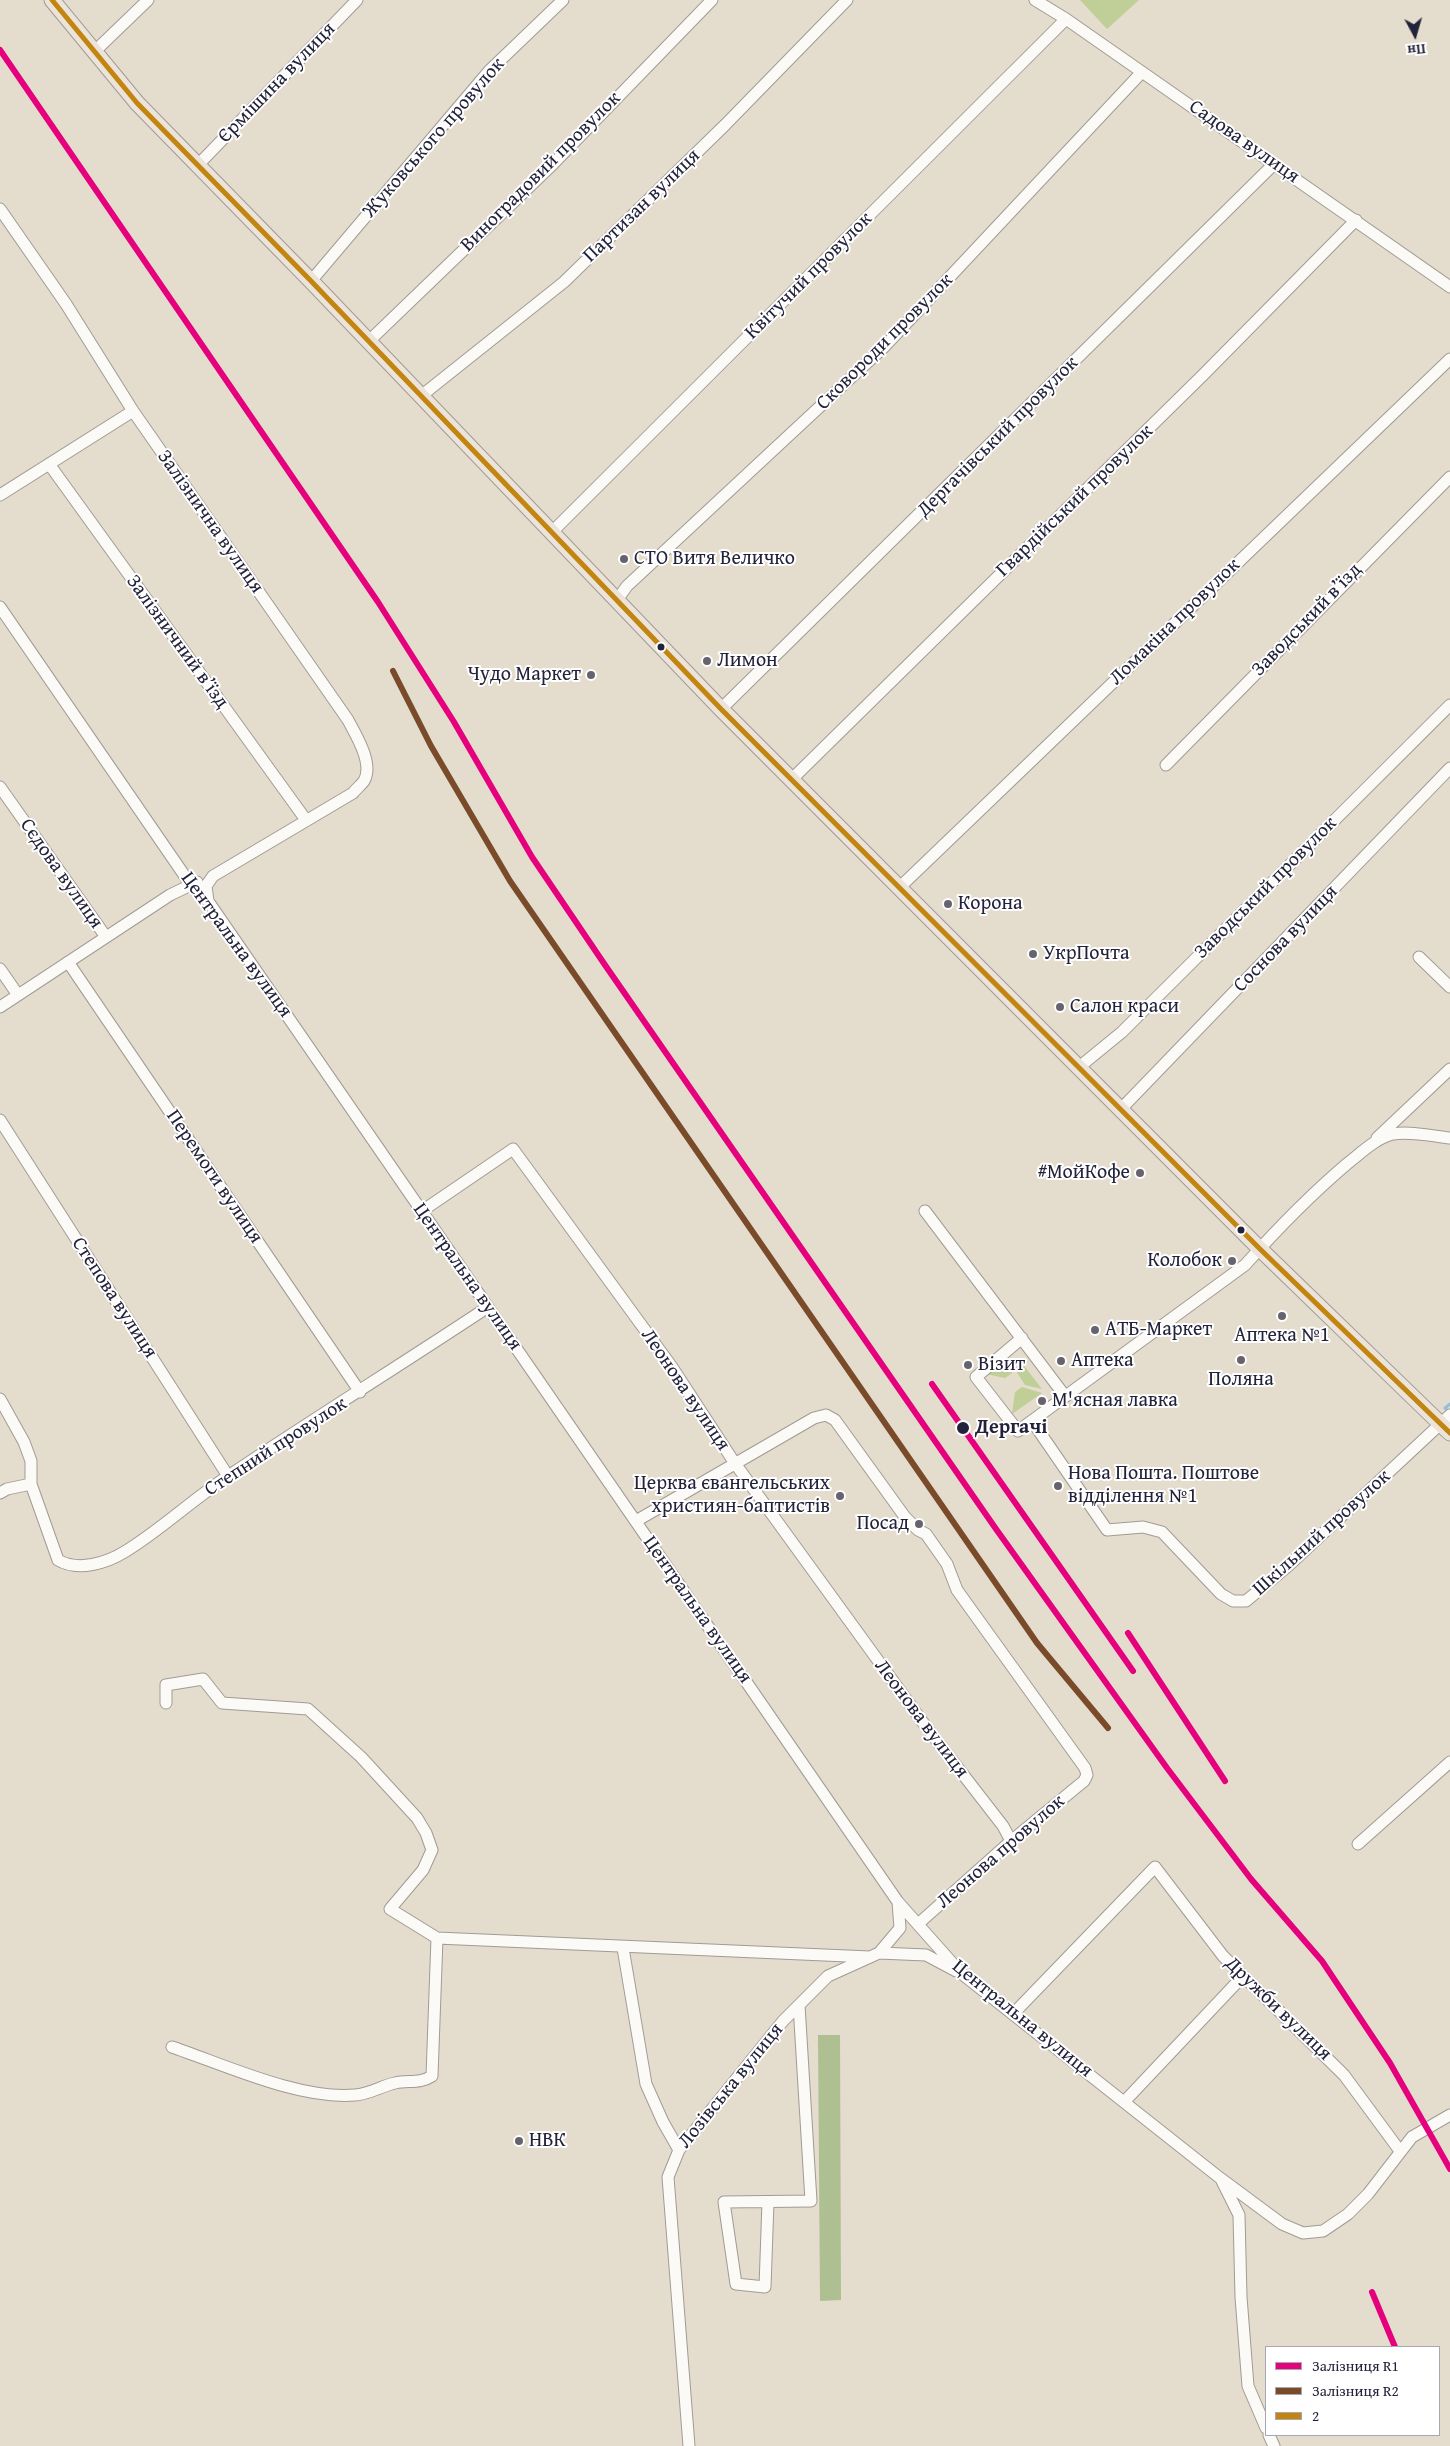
<!DOCTYPE html>
<meta charset="utf-8">
<style>
body{margin:0}
#map{position:relative;width:1450px;height:2446px;overflow:hidden;background:#e4dccc;font-family:"Gentium Book Plus",serif}
canvas{display:block}
.legend{position:absolute;left:1265px;top:2346px;width:175px;height:90px;box-sizing:border-box;background:#fff;border:1px solid #a7a7b1;margin:0;padding:6px 9px;list-style:none;font-size:15px;color:#22223b}
.legend li{display:flex;align-items:center;gap:10px;height:25px}
.legend b{width:25px;border:1px solid #a7a7b1}
.north{position:absolute;left:1390px;top:10px;width:50px;height:50px;-webkit-text-stroke:4px #fff;paint-order:stroke;rotate:174deg;font-size:14px;font-weight:700;line-height:20px;text-align:center;color:#22223b}
.north::after{content:'';display:block;margin:auto;width:18px;height:22px;background:#22223b;clip-path:polygon(50% 0,100% 100%,50% 72%,0 100%)}
</style>
<div id="map">
<canvas width="1450" height="2446"></canvas>
<ul class="legend">
<li><b style="height:6px;background:#e5007d"></b>Залізниця R1</li>
<li><b style="height:6px;background:#7a4b2a"></b>Залізниця R2</li>
<li><b style="height:6px;background:#c2850f"></b>2</li>
</ul>
<div class="north">Пн</div>
</div>
<script>
const ctx = document.querySelector('canvas').getContext('2d');
ctx.lineJoin = 'round';
function fillPath(path, color) { ctx.fillStyle = color; ctx.fill(path, 'evenodd'); }
function stroke(path, color, width, dash) { ctx.strokeStyle = color; ctx.lineWidth = width; ctx.lineCap = dash ? 'butt' : 'round'; ctx.setLineDash(dash || []); ctx.stroke(path); }
function drawText(font, color, halo, rows, align = 'center') {
  ctx.font = font + ' "Gentium Book Plus",serif'; ctx.lineWidth = 4; ctx.setLineDash([]); ctx.textBaseline = 'middle'; ctx.strokeStyle = halo; ctx.fillStyle = color; for (const [text, x, y, turn = 0] of rows) {
    ctx.save(); ctx.translate(x, y); ctx.rotate((+turn || 0) * Math.PI / 180); ctx.textAlign = isNaN(turn) ? turn : align; if (halo) ctx.strokeText(text, 0, 0); ctx.fillText(text, 0, 0); ctx.restore();
  }
}
const green = new Path2D(`
 M1080,0H1139L1107,29Z
 M1018,1358L1042,1389L1025,1385L1016,1371Z
 M1006,1359L1013,1369L1012,1373L1005,1378L986,1374Z
 M1022,1387L1042,1393L1012,1414L1015,1392Z`);
const forest = new Path2D(`
 M818,2035H840L841,2300L820,2301Z`);
const stream = new Path2D(`
 M1450,1413L1445,1408L1450,1404`);
const minor = new Path2D(`
 M1035,0L1066,19L1450,287
 M94,52L148,0
 M197,166L357,0
 M0,209L66,304L133,411L348,720C356,735 374,764 364,781C361,785 356,789 353,793L213,876L206,886L208,901
 M311,281L489,71L563,0
 M369,341L553,164L712,0
 M421,396L564,282L725,125L847,0
 M49,464L306,820
 M0,495L133,411
 M552,532L1066,19
 M617,600L627,586L884,347L1142,72
 M0,607L191,885L208,901L898,1902L962,1974L1220,2178L1282,2224L1303,2233L1323,2231L1348,2214L1368,2194L1412,2137L1450,2115
 M721,709L1274,164
 M1166,765L1450,477
 M792,779L1203,375L1356,220
 M0,787L106,937
 M900,887L1450,359
 M1419,957L1450,987
 M68,962L360,1392
 M0,969L18,995
 M0,1007L170,895L197,882
 M1078,1068L1122,1032L1450,705
 M1121,1109L1450,768
 M0,1120L228,1476
 M1377,1138L1450,1069
 M422,1211L513,1149L672,1367L734,1462L927,1728L1003,1826L1011,1841
 M925,1211L1065,1396
 M1022,1338L976,1377L1018,1431L1245,1265C1279,1227 1309,1196 1348,1163C1361,1153 1376,1138 1393,1134C1411,1131 1432,1136 1450,1138
 M0,1399L24,1442L31,1461V1484L58,1560C78,1572 107,1563 126,1551C162,1529 194,1498 230,1475C315,1418 402,1364 488,1307
 M1032,1421L1107,1530L1143,1527L1162,1532L1221,1594L1233,1601H1246L1288,1566L1450,1415
 M0,1493L7,1489L31,1484
 M636,1521L814,1418L826,1415L835,1420L905,1517L918,1530L926,1534L947,1564L957,1590L1085,1768L1087,1775L1084,1781L1011,1841L918,1924
 M166,1703V1685L203,1679L222,1703L308,1709L361,1757L417,1818L426,1833L432,1850L423,1870L390,1909L437,1938L870,1957
 M1358,1844L1450,1762
 M623,1948L646,2084L663,2122L679,2150
 M879,1953L926,1955L956,1971
 M1013,2014L1155,1867L1223,1956L1344,2075L1400,2151
 M172,2047C225,2065 300,2100 355,2095C370,2094 381,2086 395,2083C408,2080 420,2084 432,2076L437,1938
 M1124,2102L1243,1976
 M1222,2181L1239,2215L1241,2297L1248,2386L1266,2428
 M768,2202L765,2287L736,2284L724,2202L811,2201L799,2005
 M1269,2435L1274,2446
 M689,2446L668,2177L679,2150L783,2021L828,1976L879,1953L900,1928L898,1902`);
const major = new Path2D(`
 M52,0L137,103L311,281L721,709L1260,1249L1450,1433`);
const bus1 = new Path2D(`
 M52,0L137,103L311,281L721,709L1260,1249L1450,1433`);
const rail1 = new Path2D(`
 M0,50L378,602L454,722L532,857L605,965L996,1529L1167,1768L1251,1879L1322,1961L1390,2063L1450,2169
 M932,1384L1133,1671
 M1128,1633L1225,1781
 M1372,2292L1395,2347`);
const rail2 = new Path2D(`
 M393,671L431,746L510,881L1037,1643L1108,1728`);
const markers = [
 [624,559,5,"#66636e"],
 [661,647,4.5,"#22223b"],
 [707,661,5,"#66636e"],
 [591,675,5,"#66636e"],
 [948,904,5,"#66636e"],
 [1033,954,5,"#66636e"],
 [1060,1007,5,"#66636e"],
 [1140,1173,5,"#66636e"],
 [1241,1230,4.5,"#22223b"],
 [1232,1261,5,"#66636e"],
 [1282,1316,5,"#66636e"],
 [1095,1330,5,"#66636e"],
 [1241,1360,5,"#66636e"],
 [1061,1361,5,"#66636e"],
 [968,1365,5,"#66636e"],
 [1042,1401,5,"#66636e"],
 [963,1428,7,"#22223b"],
 [1058,1486,5,"#66636e"],
 [840,1496,5,"#66636e"],
 [919,1524,5,"#66636e"],
 [519,2141,5,"#66636e"]
];
const streetNames = [
 ["Єрмішина вулиця",277,83,-46],
 ["Жуковського провулок",434,138,-49],
 ["Садова вулиця",1244,142,35],
 ["Виноградовий провулок",541,172,-45],
 ["Партизан вулиця",642,206,-44],
 ["Квітучий провулок",809,276,-45],
 ["Сковороди провулок",885,342,-45],
 ["Дергачівський провулок",998,437,-45],
 ["Гвардійський провулок",1075,501,-44],
 ["Залізнична вулиця",210,522,55],
 ["Заводський в’їзд",1307,620,-46],
 ["Ломакіна провулок",1175,622,-44],
 ["Залізничний в’їзд",177,642,54],
 ["Сєдова вулиця",61,874,55],
 ["Заводський провулок",1266,888,-45],
 ["Соснова вулиця",1286,939,-46],
 ["Центральна вулиця",236,945,54],
 ["Перемоги вулиця",214,1177,56],
 ["Центральна вулиця",467,1277,55],
 ["Степова вулиця",114,1298,57],
 ["Леонова вулиця",685,1390,56],
 ["Степний провулок",276,1447,-33],
 ["Шкільний провулок",1322,1533,-42],
 ["Центральна вулиця",697,1610,55],
 ["Леонова вулиця",921,1719,53],
 ["Леонова провулок",1001,1852,-41],
 ["Дружби вулиця",1278,2009,44],
 ["Центральна вулиця",1022,2019,39],
 ["Лозівська вулиця",731,2086,-51]
];
const poiNames = [
 ["СТО Витя Величко",634,559],
 ["Лимон",717,661],
 ["Чудо Маркет",581,675,"right"],
 ["Корона",958,904],
 ["УкрПочта",1043,954],
 ["Салон краси",1070,1007],
 ["#МойКофе",1130,1173,"right"],
 ["Колобок",1222,1261,"right"],
 ["АТБ-Маркет",1105,1330],
 ["Аптека №1",1282,1336,"center"],
 ["Аптека",1071,1361],
 ["Візит",978,1365],
 ["Поляна",1241,1380,"center"],
 ["М'ясная лавка",1052,1401],
 ["Нова Пошта. Поштове",1068,1474],
 ["відділення №1",1068,1497],
 ["Церква євангельських",830,1484,"right"],
 ["християн-баптистів",830,1507,"right"],
 ["Посад",909,1524,"right"],
 ["НВК",529,2141]
];
const stopNames = [
 ["Дергачі",975,1428]
];
fillPath(green, '#c0ce97');
fillPath(forest, '#aec091');
stroke(stream, '#90c0dc', 3);
stroke(minor, '#a09b95', 13);
stroke(major, '#a09b95', 17);
stroke(minor, '#fbfaf7', 11);
stroke(major, '#ece4da', 15);
stroke(bus1, '#c2850f', 5);
stroke(rail1, '#e5007d', 6);
stroke(rail2, '#7a4b2a', 6);
for (const [x, y, r, color] of markers) { const dot = new Path2D(); dot.arc(x, y, r, 0, 2 * Math.PI); ctx.fillStyle = color; ctx.fill(dot); stroke(dot, '#fff', 2); }
drawText('20px', '#22223b', '#fff', streetNames);
drawText('20px', '#22223b', '#fff', poiNames, 'left');
drawText('bold 20px', '#22223b', '#fff', stopNames, 'left');
</script>
